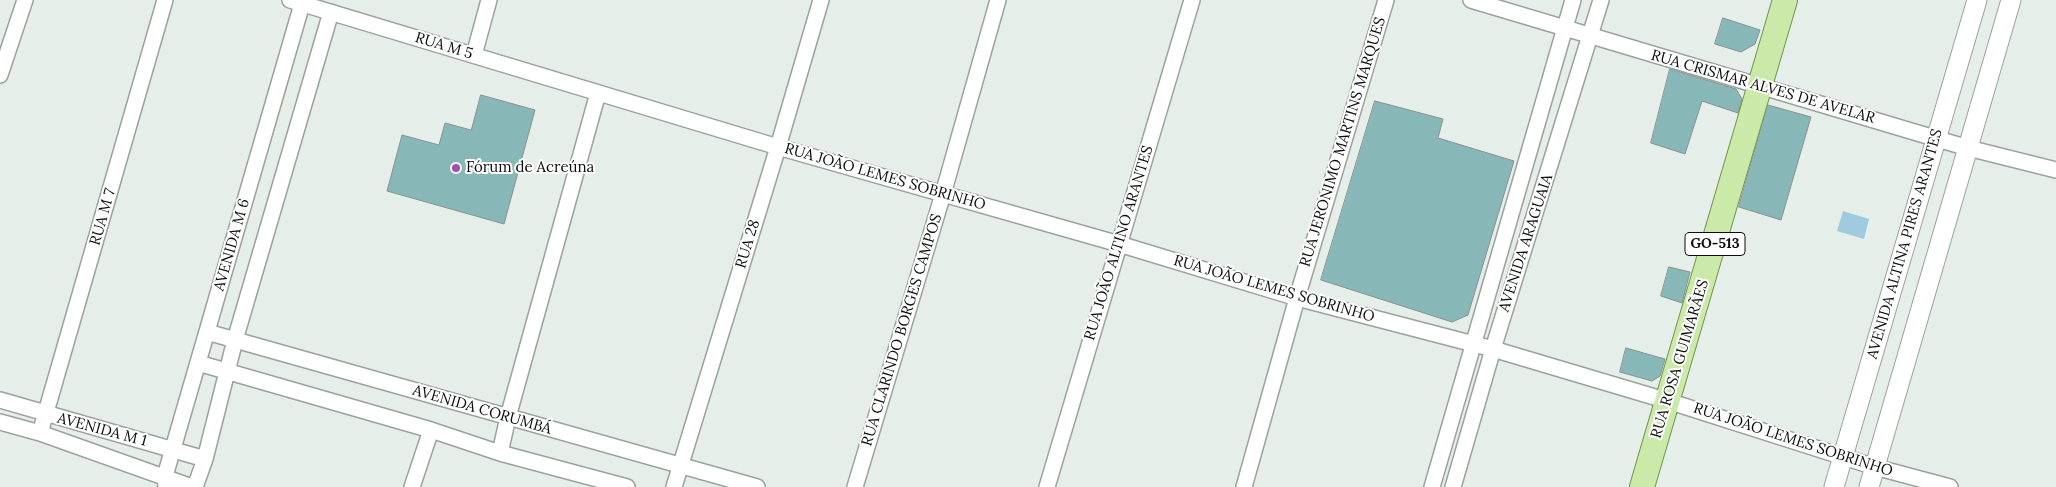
<!DOCTYPE html>
<meta charset="utf-8">
<style>
body{margin:0}
canvas{display:block;background:#e6eeea}
</style>
<canvas width="2056" height="487"></canvas>
<script>
const ctx = document.querySelector('canvas').getContext('2d');
ctx.lineJoin = 'round';
function fillPath(path, color) { ctx.fillStyle = color; ctx.fill(path, 'evenodd'); }
function stroke(path, color, width, dash) { ctx.strokeStyle = color; ctx.lineWidth = width; ctx.lineCap = dash ? 'butt' : 'round'; ctx.setLineDash(dash || []); ctx.stroke(path); }
function drawText(font, color, halo, rows, align = 'center') {
  ctx.font = font + ' Lora,serif'; ctx.lineWidth = 4; ctx.setLineDash([]); ctx.textBaseline = 'middle'; ctx.strokeStyle = halo; ctx.fillStyle = color; for (const [text, x, y, turn = 0] of rows) {
    ctx.save(); ctx.translate(x, y); ctx.rotate((+turn || 0) * Math.PI / 180); ctx.textAlign = isNaN(turn) ? turn : align; if (halo) ctx.strokeText(text, 0, 0); ctx.fillText(text, 0, 0); ctx.restore();
  }
}
const water = new Path2D(`
 M1843,211L1869,219L1864,239L1837,231Z`);
const building = new Path2D(`
 M1723,18L1760,30L1755,44L1741,52L1715,44Z
 M1670,69L1736,89L1742,99L1738,113L1702,101L1685,154L1651,143Z
 M481,95L535,110L504,224L387,191L402,135L439,145L445,123L471,130Z
 M1375,101L1443,119L1438,138L1514,161L1468,315L1452,322L1321,280Z
 M1768,105L1811,117L1781,220L1739,207Z
 M1669,267L1690,272L1682,303L1661,296Z
 M1626,348L1665,359L1660,376L1652,381L1620,372Z`);
const minor = new Path2D(`
 M290,0L778,147L1119,244L1297,298L1493,349L1668,401L1875,467L1950,487
 M1471,0L1968,148L2056,170
 M474,55L489,0
 M0,75L25,0
 M207,332L757,487
 M198,363L431,430L500,453L627,487
 M0,400L205,459
 M0,422L40,433L192,487
 M40,433L165,0
 M500,453L508,417L598,93
 M166,487L165,476L302,4
 M195,487L205,459L235,340L331,12
 M412,487L431,430
 M674,487L778,147L821,0
 M855,487L943,194L998,0
 M1047,487L1192,0
 M1244,487L1297,298L1386,0
 M1432,487L1573,0
 M1453,487L1493,349L1601,0`);
const tertiary = new Path2D(`
 M1834,487L1977,0
 M1869,487L2011,0`);
const primary = new Path2D(`
 M1642,487L1785,0`);
const markers = [
 [456,168,5,"#a54ab5"]
];
const shields = [
 [1715,244,60]
];
const shieldNames = [
 ["GO-513",1715,244]
];
const streetNames = [
 ["RUA M 5",444,46,17],
 ["RUA CRISMAR ALVES DE AVELAR",1763,87,16],
 ["RUA JERONIMO MARTINS MARQUES",1343,142,-73],
 ["RUA JOÃO LEMES SOBRINHO",885,177,16],
 ["RUA M 7",103,217,-74],
 ["RUA JOÃO ALTINO ARANTES",1119,243,-73],
 ["AVENIDA ARAGUAIA",1526,243,-72],
 ["RUA 28",748,244,-73],
 ["AVENIDA ALTINA PIRES ARANTES",1905,244,-74],
 ["AVENIDA M 6",232,245,-74],
 ["RUA JOÃO LEMES SOBRINHO",1274,289,16],
 ["RUA CLARINDO BORGES CAMPOS",902,330,-73],
 ["RUA ROSA GUIMARÃES",1680,359,-73],
 ["AVENIDA CORUMBÁ",482,410,16],
 ["AVENIDA M 1",102,430,15],
 ["RUA JOÃO LEMES SOBRINHO",1793,440,18]
];
const poiNames = [
 ["Fórum de Acreúna",466,168]
];
fillPath(water, '#a0cbde');
fillPath(building, '#87b8b7');
stroke(building, '#889190', 1);
stroke(minor, '#9ba29e', 18);
stroke(tertiary, '#9ba29e', 21);
stroke(primary, '#71944c', 26);
stroke(minor, '#fff', 15);
stroke(tertiary, '#fff', 19);
stroke(primary, '#cbeaa9', 24);
for (const [x, y, r, color] of markers) { const dot = new Path2D(); dot.arc(x, y, r, 0, 2 * Math.PI); ctx.fillStyle = color; ctx.fill(dot); stroke(dot, '#fff', 2); }
for (const [x, y, w] of shields) { const box = new Path2D(); box.roundRect(x - w / 2, y - 11.5, w, 23, 4); ctx.fillStyle = '#fff'; ctx.fill(box); stroke(box, '#0a0d0b', 1); }
drawText('bold 14px', '#0a0d0b', null, shieldNames);
drawText('15px', '#0a0d0b', '#fff', streetNames);
drawText('15px', '#0a0d0b', '#fff', poiNames, 'left');
</script>
